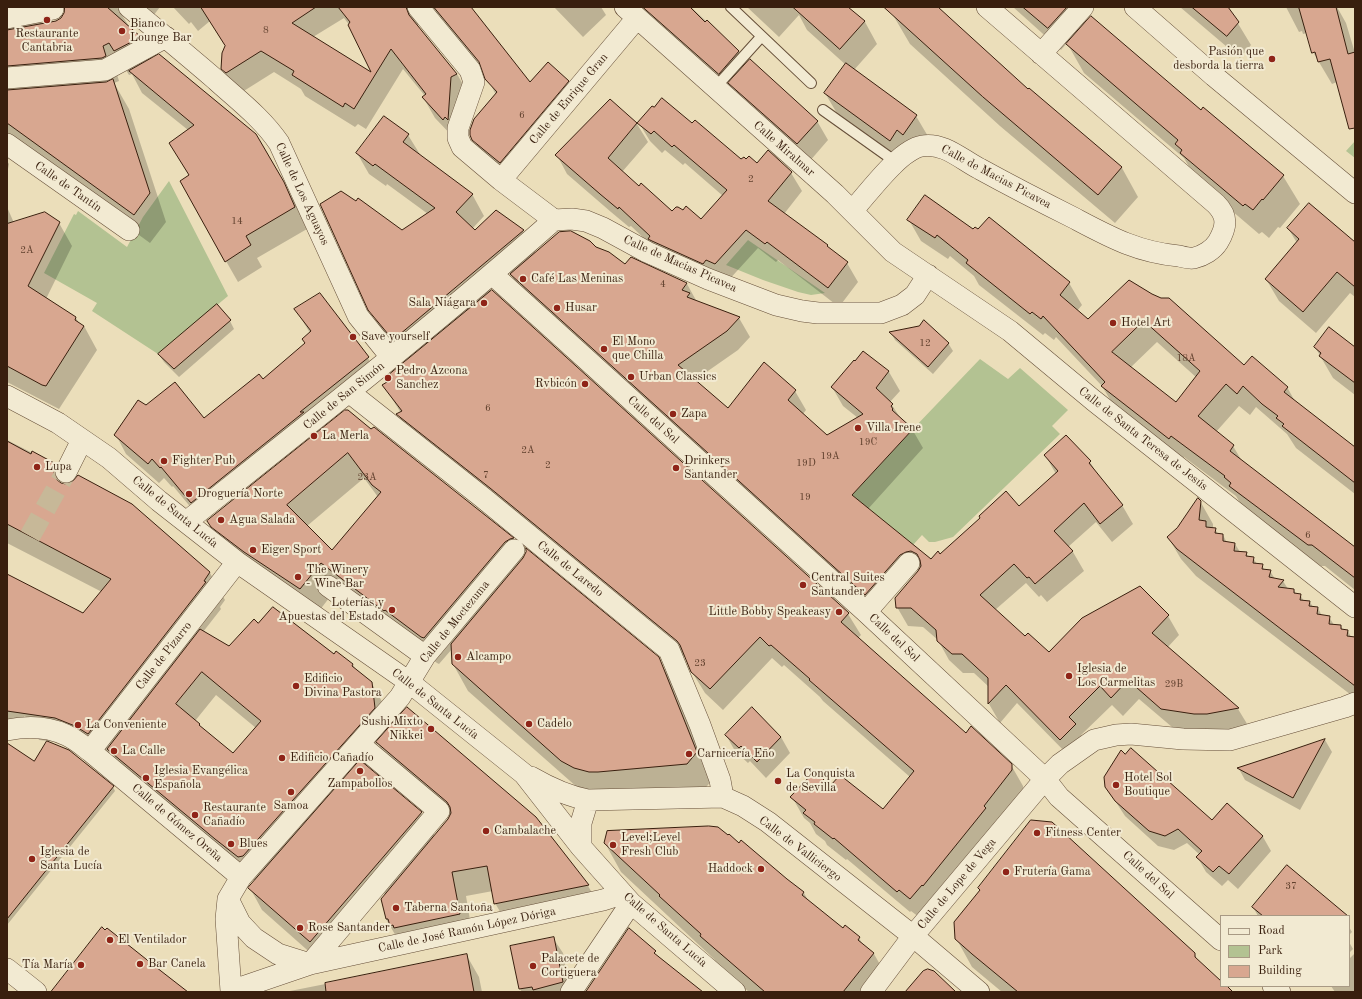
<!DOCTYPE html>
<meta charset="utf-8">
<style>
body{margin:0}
#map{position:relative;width:1362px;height:999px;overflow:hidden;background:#ebdeba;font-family:"Old Standard TT",serif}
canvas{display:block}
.frame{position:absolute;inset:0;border:8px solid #391f0e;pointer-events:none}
.legend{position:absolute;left:1220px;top:915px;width:130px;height:72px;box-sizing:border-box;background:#f2ead2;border:1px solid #a89984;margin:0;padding:5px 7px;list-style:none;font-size:12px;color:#391f0e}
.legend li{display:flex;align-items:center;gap:8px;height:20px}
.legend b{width:20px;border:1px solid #a89984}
</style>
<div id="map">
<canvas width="1362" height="999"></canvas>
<div class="frame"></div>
<ul class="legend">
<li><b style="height:5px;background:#f2ead2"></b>Road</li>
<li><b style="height:11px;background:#b3c292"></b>Park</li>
<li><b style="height:11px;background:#d8a790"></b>Building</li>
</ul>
</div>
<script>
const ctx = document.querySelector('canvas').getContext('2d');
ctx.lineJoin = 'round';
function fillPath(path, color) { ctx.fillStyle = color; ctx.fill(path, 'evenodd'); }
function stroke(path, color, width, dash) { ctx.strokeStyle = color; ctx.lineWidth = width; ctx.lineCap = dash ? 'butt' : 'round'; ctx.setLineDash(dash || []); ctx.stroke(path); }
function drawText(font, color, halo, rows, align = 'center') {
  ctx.font = font + ' "Old Standard TT",serif'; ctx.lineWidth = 4; ctx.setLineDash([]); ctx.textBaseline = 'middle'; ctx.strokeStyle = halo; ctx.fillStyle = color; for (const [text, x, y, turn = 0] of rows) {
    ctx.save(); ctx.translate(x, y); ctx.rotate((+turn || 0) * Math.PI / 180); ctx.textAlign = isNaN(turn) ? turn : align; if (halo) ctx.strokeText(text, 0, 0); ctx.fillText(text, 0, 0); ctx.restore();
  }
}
const green = new Path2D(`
 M1355,141V158L1346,151Z
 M169,181L228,296L158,354L92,311L97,303L44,273L74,214L76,215L78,211L127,247L143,217Z
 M748,240L825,293L811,295L798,292L763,280L726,265Z
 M980,359L1008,379L1020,368L1068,410L1052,426L1060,434L953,537L935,542H929L922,535L913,545L852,495L913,429Z`);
const shadow = new Path2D(`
 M7,7H41L38,10L42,24L56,22L99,7H117L130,28L141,37L153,59L270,158L296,205L307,229L257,258L262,267L238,282L226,261L190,176L188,130L142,93L132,74L129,75L124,67L116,71L119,81L114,83L129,109L166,222L150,243L14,144L7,132Z
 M134,7H160L150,20Z
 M173,7H469L530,83L568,81L580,102L512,183L485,161L473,139L496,95L485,74L440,20L422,19L418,25V27L457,74L469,95L456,140L435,118L423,97L425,96L403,69L366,129L358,124L355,127L305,96L301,89L274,72L239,94L235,90L222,68L226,46L210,21L198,31L191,22L189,24ZM344,18L350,26L373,75L313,37Z
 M554,7H601L606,15L583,37Z
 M642,7H691L739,52L746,65L817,121L828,140L809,162L652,25Z
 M747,7H847L865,22L877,44L854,70L916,116L929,138L903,163L838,115L825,93L846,65L807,30L799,15L779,37Z
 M901,7H937L1028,90L1029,89L1122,168L1138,197L1115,223L1000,126L910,44L893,15Z
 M1013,7H1075L1085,24L1283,176L1300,204L1280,228L1278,227L1269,238L1262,232L1259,234L1197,181L1184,158L1084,73L1067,43L1061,50Z
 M1180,7H1228L1251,45L1240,58Z
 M1286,7H1337L1346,23L1355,53V120L1337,82L1332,84L1313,52L1307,33L1303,34L1302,31L1299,32Z
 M610,100L637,124L648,142L622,172L639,187L672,212L701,221L723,196L685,163L683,165L665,150L662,153L650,141L639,123L692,124L741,161L747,160L791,173L802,191L784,214L827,246L829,249L847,263L858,282L839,307L778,260L776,262L758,248L726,283L653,247L631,226L629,227L611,212L567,174L557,155Z
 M384,117L408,135L421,156L472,194L484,216L472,229L475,232L497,211L523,231L536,253L595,248L626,265L632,258L687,284L697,302L739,318L750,337L738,350L695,380L728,409L795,391L806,410L803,414L827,437L858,418L843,406L832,387L863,352L889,372L900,391L890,402L901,419L912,429L923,448L868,509L931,560L1019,507L1056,474L1045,455L1090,462L1096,472L1122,505L1133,524L1112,542L1096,522L1068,547L1073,552L1084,571L1047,602L1041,595L1039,597L1026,583L995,610L1025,637L1049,654L1140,588L1168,616L1179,635L1167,648L1238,709L1249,727L1205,733L1172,727L1139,699L1123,716L1112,705L1081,735L1086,744L1071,758L1017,703L1000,723L989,704V687L974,673H963L949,660L938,640L923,627L908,626L897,607L920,570H917L911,574L876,613L522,293L510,273L490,290L848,614L861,635L858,638L966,735L1011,765L1023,786L1024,792L923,920L911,911L910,912L847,859L846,860L827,845L825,841L816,834L810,823L804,818L792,797L830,788L883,810L910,777L823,701L820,697L784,665L782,667L772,658L723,710L705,693L692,672L687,659L503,509L410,435L398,415L401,413L384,386L394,380L406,362L382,331L369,309L402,231L428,214L387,184L386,186L369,174L357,153Z
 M7,161L9,164L7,174Z
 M7,207L14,223H59L72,246L46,299L76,318L79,323L84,326L97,350L59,409L7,382Z
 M989,218L1069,283L1082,305L1077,311L1088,320L1129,281L1244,366L1287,387L1296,403L1355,448V494L1296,448L1287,434L1256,407L1250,415L1239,406L1216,432L1233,446L1242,461L1355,549V590L1325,566H1321L1243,508L1236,496L1184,457L1182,460L1115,408L1102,386L1056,337L1054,340L1045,333L1043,335L979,285L974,276L950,256L948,259L921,241L909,220L979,230ZM1157,342L1197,378L1177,403L1130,368Z
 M1288,228L1355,244V297L1350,293L1316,333L1279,301L1266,279L1297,243Z
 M320,294L368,358L379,378L203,522L173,486L172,487L164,478L159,483L126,454L115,433L138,401L146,406L204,420L262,380L306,344L310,333L296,310Z
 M217,305L230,321L234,329L179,377L164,362L159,355Z
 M920,326L948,343L953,351L933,374L895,340L891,333Z
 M1315,347L1355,348V395L1333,378Z
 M374,428L513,539L524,558L658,658L674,686L712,780L703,791L614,799L578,788L468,691L453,664L452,649L439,664L437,663L336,589L316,615L223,547L208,521ZM364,478L378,497L332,551L307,526Z
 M7,440L56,465L67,485L131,505L210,573L225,600L220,607L221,609L203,632L229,647L258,624L334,655L353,665L356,670L371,682L385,707L388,731L536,818L588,886L602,909L509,927L495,903L493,891L466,896L473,938L400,943L386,919L385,895L384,893L323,964L262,910L250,888L257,880H252L230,863L122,773L110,753L104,761L63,743L49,741V743L113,787L115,791L7,925V744L34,763L48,741L39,740L25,716L7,731V575L84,614L102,592L7,543ZM216,695L256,728L233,754L202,729L195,721ZM378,744L391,766L450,816L435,836L421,813L361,762Z
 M1200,501L1213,524V528L1215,529L1218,534L1223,535L1227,543L1235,544L1240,552L1246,553L1249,558H1253L1257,564L1262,565L1265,571H1270L1275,579L1283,581L1288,589L1294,590L1296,594L1300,595L1304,601L1310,602L1313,607L1318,608L1322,616L1329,617L1334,625L1341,626L1343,631H1348L1351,637L1355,638V698L1196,576L1181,559L1168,537L1178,529Z
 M726,735L781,737L790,753L766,778L750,761L748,763L735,751Z
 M1325,740L1332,752L1300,810L1245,780L1239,769Z
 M1106,787L1212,821L1227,805L1263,837L1271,851L1238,889L1228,880L1222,886L1206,872L1198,858L1200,855L1187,843L1174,850L1158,846L1125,816Z
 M605,843L786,880L804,893L809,902L843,929L845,927L859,938L864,947L874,954L890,982L882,992H749L717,964L714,959L621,872Z
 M979,888L1194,953L1199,963L1221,982V986H1225L1232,992H1002L972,967L956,938L981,891Z
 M1253,907L1342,916H1258Z
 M1349,927L1352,932L1349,935Z
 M553,938L563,953L570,992H522L520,989Z
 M1349,942L1353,949L1349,953Z
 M1355,953V992H1335L1331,986H1349V959Z
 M467,956L479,977L482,992H285Z`);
const building = new Path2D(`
 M65,7H107L141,37L114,51L109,43L103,46L106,56L102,58L7,66V30L56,21L61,18L64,13Z
 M201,7H316L292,23L371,72L348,25L350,22L338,7H406L409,15L457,74L451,77L448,120L445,117L443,120L422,97L426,94L391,49L354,109L345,103L343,107L292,75L294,71L261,51L226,73L221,69L222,53L225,46Z
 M434,7H471L530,82L548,62L569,81L500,163L472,140L470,135V130L474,119L497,92L485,79L479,62Z
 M643,7H690L705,22L707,20L739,51L719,74Z
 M793,7H848L865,21L840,49Z
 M884,7H938L1028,89L1029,88L1122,167L1098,195L983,97Z
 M1023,7H1067L1048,28Z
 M1192,7H1228L1239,22L1227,36Z
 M1299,7H1336L1348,54L1355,52V128L1349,129L1330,59L1318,62L1315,52L1312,53Z
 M1091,16L1201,110L1203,107L1284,175L1263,200L1262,199L1253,210L1245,204L1243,206L1180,153L1182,150L1175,144L1178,140L1066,44Z
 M159,54L256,134L284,182L295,207L246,236L251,245L225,262L180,181L189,175L169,143L194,125L129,71Z
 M750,59L818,121L797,144L728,83Z
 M846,63L917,115L903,135L897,130L890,141L824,93Z
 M113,79L150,193L134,215L7,123V90L106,82Z
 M662,98L692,123L695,120L741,159L744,157L746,159L749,156L757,163L768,150L792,172L768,201L828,245L827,246L848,262L828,288L767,242L765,244L746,230L715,264L706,260L703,264L652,241L648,239L650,236L619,207L618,209L600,194L555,155L610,99L637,123L608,158L639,186L641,183L672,211L676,207H678L683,210L686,206L701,219L727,190L674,145L672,147L654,131L651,134L637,123L652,106L654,107Z
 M384,116L409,134L403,142L473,194L456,212L475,230L496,210L524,230L393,340L368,310L320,204L341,191L356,201L358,198L402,230L435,208L375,164L373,166L356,153Z
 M925,195L973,229L975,227L978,229L989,217L1070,282L1060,295L1088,319L1129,280L1152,294L1161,298H1169L1244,365L1252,356L1288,387L1284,392L1355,447V483L1282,426L1284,424L1276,418L1278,416L1262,404L1243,386L1237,394L1226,384L1198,416L1234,445L1230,451L1355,547V578L1312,545H1308L1229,486L1231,483L1224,477L1225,476L1171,436L1169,439L1101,386L1105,382L1043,316L1041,319L1032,312L1030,314L966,263L968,260L937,235L935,238L907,220ZM1144,321L1200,371L1176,402L1112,352Z
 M1309,203L1355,242V287L1337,272L1303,312L1265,279L1299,239L1287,228Z
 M45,212L60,222L28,286L76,317L75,320L84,326L46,386L42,385L7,366V224Z
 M571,231L590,241L596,247L609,252L625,264L631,257L687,283L682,290L690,293L687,297L740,317L727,331L678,365L728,408L764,362L796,390L788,400L827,435L863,414L831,387L854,360L855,361L863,351L889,371L876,388L893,404L891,406L893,409L892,410L913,429L852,495L931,559L938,551L940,554L980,518L979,516L1006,491L1019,506L1058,471L1044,455L1066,435L1091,461L1089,463L1123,505L1100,524L1084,503L1054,531L1073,551L1035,584L1029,577L1027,578L1014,564L980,595L1025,636L1028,633L1049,652L1082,618L1140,586L1169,615L1152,633L1239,708L1207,714H1194L1161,709L1128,680L1111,698L1100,686L1069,717L1076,724L1060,740L1006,685L988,704V678L962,654H952L937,641L936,630L911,608H896L895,598L918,571L921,566L920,560L917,554L911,551L906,552L900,555L865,595L510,274L559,232Z
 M492,290L849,613L841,622L966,733L971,726L1012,764V770L984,806L986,808L923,886L922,885L910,899L899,890L897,892L834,838L833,839L814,824L815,822L803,813L806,810L790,797L815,771L830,786L840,775L883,809L914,771L809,680L810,679L771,645L769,646L760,637L710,689L691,672L680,645L677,641L490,488L396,414L402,411L382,385L392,379L390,374Z
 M320,293L369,357L300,412H304L191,503L161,467L160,468L152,459L148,464L114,435L138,400L146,405L175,382L204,418L259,374L263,379L305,343L302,339L311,331L294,309Z
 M217,304L231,320L174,369L158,354Z
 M924,320L949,343L928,367L889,332L919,326Z
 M1329,327L1355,347V383L1319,356L1321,353L1314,347Z
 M345,410H348L371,429L374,427L514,538L510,539L505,542L424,638L421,637L385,610L384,611L321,563L300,589L244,552L211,527L207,521ZM348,453L372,485L381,492L332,550L287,505Z
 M7,441L31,454L32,451L56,464L54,473L56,479L61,483L66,484L72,482L78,475L132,504L210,572L204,581L206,582L88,734L75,726L55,718L7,711V574L83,613L111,579L7,524Z
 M1198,498L1201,501L1199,520L1206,521V527L1216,528L1215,533L1223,534V541L1235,543L1234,551L1247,552L1246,556L1254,557L1253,563L1263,564L1262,569L1271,570L1269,577L1284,580L1278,587L1294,589V593L1301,594L1300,600L1310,601L1309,606L1318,607L1317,614L1330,616L1329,624L1341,625V629L1348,630L1347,636L1355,637V686L1177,549L1167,537L1177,528Z
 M526,548L659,657L697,752L687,764L598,772H589L574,768L561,761L452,664L451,644L523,558L526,552Z
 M273,607L334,654L336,651L353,664L352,666L372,682L375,708L243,856L238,857L215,839L107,749L200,629L229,646L254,619L258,623ZM202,672L261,721L233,753L199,725L200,724L176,704Z
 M407,707L536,817L589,885L494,904L487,866L452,872L460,914L394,928L393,925L390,926L388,919H386L381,899L448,819L451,813L450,807L447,802L376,742Z
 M752,707L781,737L757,762L741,746L739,748L725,735Z
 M1325,739L1293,798L1237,768L1280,754Z
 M47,741L69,750L114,786L7,919V743L34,761Z
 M1131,748L1212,820L1227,803L1263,836L1229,874L1219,866L1213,872L1196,857L1202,851L1178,829L1165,836L1149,831L1115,801L1105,787L1104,777L1121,750L1125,754Z
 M360,760L422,812L310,942L248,888Z
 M1031,820L1052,822L1195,953V957L1221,981V986H1227L1233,992H1018L972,954L955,939L954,922L980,890L978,888Z
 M709,826L718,827L728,835L729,834L739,843L741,840L787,879L804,892L802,895L843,928L845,925L860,937L858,940L874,953L843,992H765L700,936L701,934L659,896L660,895L604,843L607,831Z
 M1287,865L1348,916H1263L1252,907Z
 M102,927L105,930L107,928L161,971L188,992H51Z
 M629,928L656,951L654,953L703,992H586Z
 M554,937L563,982L533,990L532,987L519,989L510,946Z
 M467,954L474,992H326L325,983Z
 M928,969L934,971L956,992H905L923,971Z`);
const streetTunnel = new Path2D(`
 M30,536L66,472`);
const lane = new Path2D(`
 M731,7L811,83
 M715,88L761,37
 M823,110L896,162`);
const street = new Path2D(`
 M129,7C158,31 187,55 216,80C238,100 262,118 279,143L358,316L391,357
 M418,7L470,70L474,82L458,128V138L462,147L501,180L554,220
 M625,7L835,194L893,252L1010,331L1093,400L1355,607
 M1135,7L1214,76L1355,193
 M7,18L53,9
 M1041,54L1083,7
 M7,78L105,70L166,37
 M7,144L129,230
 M501,180L637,18
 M852,211C868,194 899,150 922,146C944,142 962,160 980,169C1011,186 1042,202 1074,218C1110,237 1137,252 1179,256C1183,257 1189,259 1194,258C1203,256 1213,250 1218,242C1227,227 1228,216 1216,204L987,7
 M554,220L572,219L586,221L603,228L647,252L708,279L776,305L802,311L818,313H881L902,305L915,295L928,275
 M492,274L866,612L1045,779L1059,797L1221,940
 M349,392L482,497L669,650L700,725L720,780L723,797
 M7,396L58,423L109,458L159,501L237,562L409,682L524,774L581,847L631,903L735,992
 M66,472L82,440
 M186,522C310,423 435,325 554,220
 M328,586L425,656
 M866,612L909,563
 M7,730C27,726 47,726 66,735C75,739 82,745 90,751L241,877
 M90,751L237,562
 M531,777C550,788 567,796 588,800L723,797L743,806L768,822L913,936L979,992
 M581,847V823L588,800
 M228,899L240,923L254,938L278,954L310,964
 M310,964L439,811L359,744
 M7,969L36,992
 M1273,986L1280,992
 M231,991L226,919L228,899L241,877L400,697L425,656L514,550
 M231,991L310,964L603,900L622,894
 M571,992L631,903
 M871,992L913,936L1045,779L1060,764L1094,740L1116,735L1131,734L1183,739L1230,740L1345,707L1355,703`);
const markers = [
 [47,20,4,"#8f2418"],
 [122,31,4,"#8f2418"],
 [1272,59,4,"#8f2418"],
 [523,279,4,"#8f2418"],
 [484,303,4,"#8f2418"],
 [557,308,4,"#8f2418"],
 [1113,323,4,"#8f2418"],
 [353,337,4,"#8f2418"],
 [604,349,4,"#8f2418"],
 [631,377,4,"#8f2418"],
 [388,378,4,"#8f2418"],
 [585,384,4,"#8f2418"],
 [673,414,4,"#8f2418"],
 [858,428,4,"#8f2418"],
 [314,436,4,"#8f2418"],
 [164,461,4,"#8f2418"],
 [37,467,4,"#8f2418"],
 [676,468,4,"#8f2418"],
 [189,494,4,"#8f2418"],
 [221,520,4,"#8f2418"],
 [253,550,4,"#8f2418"],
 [298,577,4,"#8f2418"],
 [803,585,4,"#8f2418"],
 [392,610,4,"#8f2418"],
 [839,612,4,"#8f2418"],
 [458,657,4,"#8f2418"],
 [1069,676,4,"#8f2418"],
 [296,686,4,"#8f2418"],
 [529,724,4,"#8f2418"],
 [78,725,4,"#8f2418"],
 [431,729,4,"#8f2418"],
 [114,751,4,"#8f2418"],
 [689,754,4,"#8f2418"],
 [282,758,4,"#8f2418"],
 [360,771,4,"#8f2418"],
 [146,778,4,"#8f2418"],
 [778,781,4,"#8f2418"],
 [1116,785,4,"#8f2418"],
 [291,792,4,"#8f2418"],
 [195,815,4,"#8f2418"],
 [486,831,4,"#8f2418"],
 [1037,833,4,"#8f2418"],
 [231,844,4,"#8f2418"],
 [613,845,4,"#8f2418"],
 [32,859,4,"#8f2418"],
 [761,869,4,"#8f2418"],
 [1006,872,4,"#8f2418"],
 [396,908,4,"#8f2418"],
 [300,928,4,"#8f2418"],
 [110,940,4,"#8f2418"],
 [140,964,4,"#8f2418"],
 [81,965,4,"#8f2418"],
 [533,966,4,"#8f2418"]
];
const numberNames = [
 ["8",266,30],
 ["6",522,115],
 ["2",751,179],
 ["14",237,221],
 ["2A",27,250],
 ["4",663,284],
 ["12",925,343],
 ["18A",1186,358],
 ["6",488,408],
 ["19C",868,442],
 ["2A",528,450],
 ["19A",830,456],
 ["19D",806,463],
 ["2",548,465],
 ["7",486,475],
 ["23A",367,477],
 ["19",805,497],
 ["6",1308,535],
 ["23",700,663],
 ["29B",1174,684],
 ["37",1291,886]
];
const poiNames = [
 ["Bianco",130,24],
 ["Lounge Bar",130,38],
 ["Restaurante",47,34,"center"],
 ["Cantabria",47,48,"center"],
 ["Pasión que",1264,52,"right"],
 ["desborda la tierra",1264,66,"right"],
 ["Café Las Meninas",531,279],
 ["Sala Niágara",476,303,"right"],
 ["Husar",565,308],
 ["Hotel Art",1121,323],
 ["Save yourself",361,337],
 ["El Mono",612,342],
 ["que Chilla",612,356],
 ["Pedro Azcona",396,371],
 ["Sanchez",396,385],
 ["Urban Classics",639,377],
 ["Rvbicón",577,384,"right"],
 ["Zapa",681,414],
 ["Villa Irene",866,428],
 ["La Merla",322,436],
 ["Fighter Pub",172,461],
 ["Drinkers",684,461],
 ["Santander",684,475],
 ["Lupa",45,467],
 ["Droguería Norte",197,494],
 ["Agua Salada",229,520],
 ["Eiger Sport",261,550],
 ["The Winery",306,570],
 ["- Wine Bar",306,584],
 ["Central Suites",811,578],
 ["Santander",811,592],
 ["Loterías y",384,603,"right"],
 ["Apuestas del Estado",384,617,"right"],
 ["Little Bobby Speakeasy",831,612,"right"],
 ["Alcampo",466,657],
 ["Iglesia de",1077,669],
 ["Los Carmelitas",1077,683],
 ["Edificio",304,679],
 ["Divina Pastora",304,693],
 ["Sushi Mixto",423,722,"right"],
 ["Nikkei",423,736,"right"],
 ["Cadelo",537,724],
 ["La Conveniente",86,725],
 ["La Calle",122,751],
 ["Carnicería Eño",697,754],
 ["Edificio Cañadío",290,758],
 ["Iglesia Evangélica",154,771],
 ["Española",154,785],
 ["La Conquista",786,774],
 ["de Sevilla",786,788],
 ["Hotel Sol",1124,778],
 ["Boutique",1124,792],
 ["Zampabollos",360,784,"center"],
 ["Samoa",291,806,"center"],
 ["Restaurante",203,808],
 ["Cañadío",203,822],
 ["Cambalache",494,831],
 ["Fitness Center",1045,833],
 ["Level;Level",621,838],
 ["Fresh Club",621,852],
 ["Blues",239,844],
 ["Iglesia de",40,852],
 ["Santa Lucía",40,866],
 ["Haddock",753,869,"right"],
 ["Frutería Gama",1014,872],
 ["Taberna Santoña",404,908],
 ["Rose Santander",308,928],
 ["El Ventilador",118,940],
 ["Palacete de",541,959],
 ["Cortiguera",541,973],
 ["Bar Canela",148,964],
 ["Tía María",73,965,"right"]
];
const streetNames = [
 ["Calle de Enrique Gran",569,99,-50],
 ["Calle Miralmar",784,149,41],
 ["Calle de Macias Picavea",996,177,28],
 ["Calle de Tantín",68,187,35],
 ["Calle de Los Aguayos",302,194,65],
 ["Calle de Macias Picavea",680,264,24],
 ["Calle de San Simón",344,396,-39],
 ["Calle del Sol",653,420,42],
 ["Calle de Santa Teresa de Jesús",1143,439,38],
 ["Calle de Santa Lucía",175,512,39],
 ["Calle de Laredo",570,569,39],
 ["Calle de Moctezuma",455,622,-51],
 ["Calle del Sol",894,638,43],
 ["Calle de Pizarro",164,656,-52],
 ["Calle de Santa Lucía",435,704,38],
 ["Calle de Gómez Oreña",177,823,40],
 ["Calle de Valliciergo",800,849,37],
 ["Calle del Sol",1148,875,42],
 ["Calle de Lope de Vega",957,884,-50],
 ["Calle de José Ramón López Dóriga",467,930,-12],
 ["Calle de Santa Lucía",665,930,41]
];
fillPath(green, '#b3c292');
fillPath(shadow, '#0003');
fillPath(building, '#d8a790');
stroke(building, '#391f0e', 1);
stroke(streetTunnel, '#c7b898', 21, [21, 10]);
stroke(lane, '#664f39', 12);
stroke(street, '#664f39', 22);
stroke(lane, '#f2ead2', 10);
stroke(street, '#f2ead2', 21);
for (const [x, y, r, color] of markers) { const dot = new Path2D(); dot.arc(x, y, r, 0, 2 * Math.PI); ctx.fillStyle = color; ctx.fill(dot); stroke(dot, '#f2ead2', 1.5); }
drawText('10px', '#61412e', null, numberNames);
drawText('12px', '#391f0e', '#f2ead2', poiNames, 'left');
drawText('12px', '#391f0e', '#f2ead2', streetNames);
</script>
